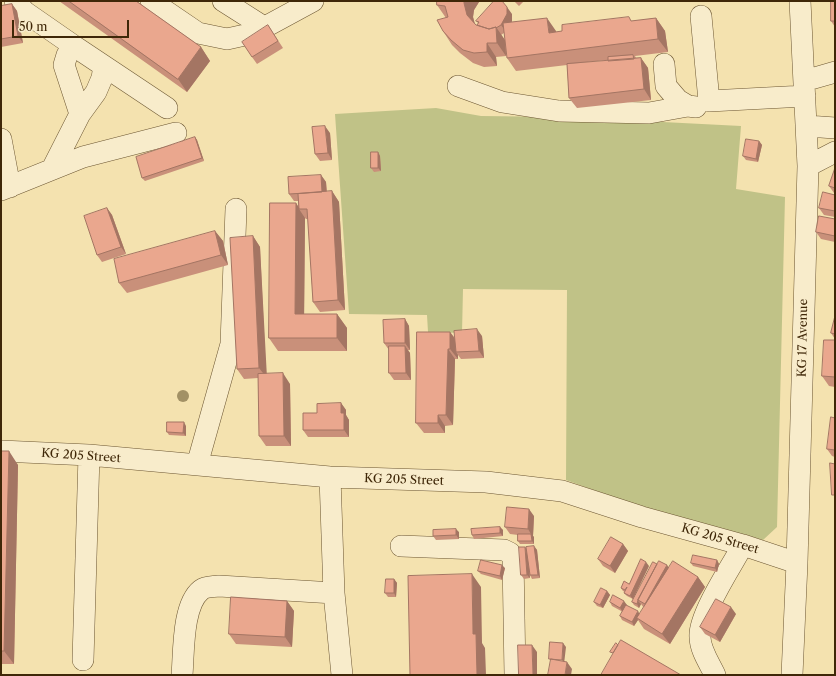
<!DOCTYPE html>
<style>
body{margin:0}
#map{position:relative;width:836px;height:676px;overflow:hidden;background:#f4e2af;font-family:"Libre Caslon Text",serif}
canvas{display:block}
.frame{position:absolute;inset:0;border:2px solid #3f2708;pointer-events:none}
.scale{position:absolute;left:12px;top:20px;width:117px;height:18px;box-sizing:border-box;border:2px solid #3f2708;border-top:0;padding-left:5px;font-size:12px;line-height:14px;white-space:nowrap;color:#3f2708;-webkit-text-stroke:3px #f8eccb;paint-order:stroke}
</style>
<div id="map">
<canvas width="836" height="676"></canvas>
<div class="frame"></div>
<div class="scale">50 m</div>
</div>
<script>
const ctx = document.querySelector('canvas').getContext('2d');
ctx.lineJoin = 'round';
function fillPath(path, color) { ctx.fillStyle = color; ctx.fill(path, 'evenodd'); }
function stroke(path, color, width, dash) { ctx.strokeStyle = color; ctx.lineWidth = width; ctx.lineCap = dash ? 'butt' : 'round'; ctx.setLineDash(dash || []); ctx.stroke(path); }
function drawText(font, color, halo, rows, align = 'center') {
  ctx.font = font + ' "Libre Caslon Text",serif'; ctx.lineWidth = 3; ctx.setLineDash([]); ctx.textBaseline = 'middle'; ctx.strokeStyle = halo; ctx.fillStyle = color; for (const [text, x, y, turn = 0] of rows) {
    ctx.save(); ctx.translate(x, y); ctx.rotate((+turn || 0) * Math.PI / 180); ctx.textAlign = isNaN(turn) ? turn : align; if (halo) ctx.strokeText(text, 0, 0); ctx.fillText(text, 0, 0); ctx.restore();
  }
}
const green = new Path2D(`
 M436,108L481,116L565,117L741,126L736,189L785,197L777,527L763,540L632,504L566,480L567,290L463,289L462,333L428,332L427,315L349,314L335,114Z`);
const minor = new Path2D(`
 M15,1L25,12L74,46
 M151,1L198,33L227,39L254,33L313,1
 M223,1L264,27
 M701,16L709,101L805,96
 M664,64L666,86L678,100L688,106L696,107
 M104,66L167,108
 M804,81L835,72
 M458,86L502,102L559,111L649,113L688,106
 M807,126L835,128
 M1,139L10,187
 M808,166L835,152
 M52,169L80,114L96,92L102,78L104,66L74,46L67,55L64,65L80,114
 M1,190L83,157L176,133
 M1,451L89,455L330,477L486,482L562,491L642,517L743,545L797,563
 M197,465L231,344L236,209
 M330,477L334,593L342,675
 M401,546L504,550L510,553L513,558L515,675
 M83,660L89,455
 M182,675C184,653 182,605 201,590C206,586 212,587 219,586L334,593
 M715,675C710,664 700,650 700,637C698,616 732,565 743,545
 M792,675L797,563L808,166L800,1`);
const trees = [
 [183,396]
];
const wall = new Path2D(`
 M59,1H136L201,47L210,61L187,92Z
 M437,1H481L479,2L474,10L473,17L475,25L477,26L478,23L476,21L512,14V22L556,31V32L656,18L665,31L668,52L635,56L636,58H641L648,68L651,100L577,108L569,98L567,65L516,71L507,58L506,44V56L496,57L497,66L484,67L473,63L460,53L452,45L443,31L446,18L437,5ZM504,33L505,40L501,35ZM608,60V61L578,63Z
 M514,1H524L519,6Z
 M835,1V27L831,21Z
 M12,4L17,11L23,43L1,47V6Z
 M268,25L283,48L257,64L252,57Z
 M330,133L332,160L320,161L315,154Z
 M195,137L197,140L204,161L145,181L142,178Z
 M759,141L762,145L758,162L746,160L743,156Z
 M378,152L380,156L381,171L374,172L371,168Z
 M835,168V193H834L829,186Z
 M321,175L326,182L327,192L332,191L339,202L345,310L320,312L313,302L308,219H306L305,218L304,314H337L347,328V351H278L269,338L296,203L298,207V201H294L289,194Z
 M835,195V217L824,215L819,208Z
 M107,208L112,215L126,254L102,262L97,255Z
 M835,219V242L821,239L816,232Z
 M215,231L223,241L228,265L127,293L119,283Z
 M253,236L260,247L266,374L290,384L291,446H266L259,436L258,378L244,379L237,369Z
 M835,316V339L831,333Z
 M405,319L409,326L410,350H408L410,353L411,380H394L389,373V350L384,343Z
 M450,332L455,338L482,336L484,358L461,359L458,355V359H455L453,425L445,426V433H424L416,423Z
 M835,340V387L829,386L822,376Z
 M341,403L346,410V415L349,420V437H308L303,430L317,413Z
 M835,418V457L832,456L827,449Z
 M186,426V436L169,435L167,432Z
 M1,451L18,465L14,664H1Z
 M534,516L533,536L534,537V544H520L518,541V535L510,534L505,527Z
 M500,527L503,530V536L474,539L472,535Z
 M459,532V539L436,540L433,536Z
 M623,544L628,551L615,573L603,566L598,559Z
 M534,546L537,550L540,578L532,579L530,575L529,571L530,578L524,579L521,575L527,548Z
 M717,560L719,564L717,572L693,566L691,563Z
 M657,564L698,577L705,587L670,644L644,629L638,620L634,626L622,620L620,616L623,612L612,606L610,602L627,605H626L640,614L644,608L641,604L639,608L634,605L632,602Z
 M649,566L633,599L627,596L624,593L625,592L623,591L621,588L629,584Z
 M505,568L502,580L481,574L478,571Z
 M394,579L397,583L396,597H388L385,593Z
 M607,591L610,595L603,608L597,606L594,602Z
 M287,601L294,611L292,647L236,644L229,634Z
 M736,614L720,642L705,634L700,627Z`);
const shadedWall = new Path2D(`
 M464,1H478L479,2L474,10L473,17L476,28L467,15L464,3Z
 M12,4L17,11L23,43L18,36Z
 M507,7L512,14V21L506,32L501,25Z
 M547,18L556,31L558,46L549,33Z
 M656,18L665,31L668,52L658,39Z
 M496,27L505,40L506,56L497,43Z
 M487,43L496,57L497,66L487,52Z
 M201,47L210,61L187,92L178,79Z
 M641,58L648,68L651,100L644,89Z
 M325,126L330,133L332,160L328,153Z
 M195,137L197,140L204,161L202,158Z
 M759,141L762,145L758,162L756,159Z
 M378,152L380,156L381,171L378,168Z
 M321,175L326,182L327,199L322,192Z
 M332,191L339,202L345,310L338,300Z
 M296,203L300,209H299L305,218L304,328L295,314Z
 M107,208L112,215L126,254L121,247Z
 M215,231L223,241L228,265L221,255Z
 M253,236L260,247L267,378L259,368Z
 M337,314L347,328V351L337,338Z
 M405,319L409,326L410,350L405,343Z
 M477,329L482,336L484,358L479,351Z
 M450,332L457,342L456,352L458,355V359L450,349Z
 M405,346L410,353L411,380L406,373Z
 M448,349L455,359L453,425L446,415Z
 M283,373L290,384L291,446L284,436Z
 M341,403L346,410V415L349,420V437L344,430L341,413Z
 M438,415L445,426V433L438,423Z
 M184,422L186,426V436L183,433Z
 M9,451L18,465L14,664L4,651Z
 M529,509L534,516L533,536L534,537V544L532,541L531,534L528,529Z
 M500,527L503,530V536L500,533Z
 M456,529L459,532V539L456,535Z
 M623,544L628,551L615,573L610,566Z
 M534,546L537,550L540,578L538,575Z
 M525,547L528,550L530,578L527,575Z
 M717,560L719,564L717,572L715,568Z
 M646,562L649,566L633,599L630,596Z
 M502,565L505,568L502,580L500,576Z
 M667,565L672,572L645,604Z
 M472,574L481,587L482,643L485,648L486,675H477L473,634Z
 M698,577L705,587L670,644L662,634Z
 M394,579L397,583L396,597L394,593Z
 M607,591L610,595L603,608L600,605Z
 M287,601L294,611L292,647L285,637Z
 M624,601L627,605L623,612L620,608Z
 M638,601L641,604L639,608L637,604Z
 M731,607L736,614L720,642L715,635Z
 M638,611L640,615L637,618L638,620L634,626L632,622Z
 M563,643L566,647L564,664L562,660Z
 M532,645L537,652V675H533Z
 M567,662L572,669L571,675H565Z`);
const building = new Path2D(`
 M69,1H136L201,47L178,79Z
 M437,1H464V3L467,15L476,25L489,29L496,27L497,43H487V52L474,53L463,50L451,40L443,31L437,20L448,17L445,6L437,5Z
 M494,1H502L507,7V14L501,25L496,28V27L489,29L477,25L479,22L476,21Z
 M831,1H835V21H831Z
 M12,4L18,36L1,39V6Z
 M629,17L631,21L656,18L658,39L507,58L503,23L547,18L549,33L562,31V25Z
 M268,25L278,41L252,57L242,42Z
 M633,55L634,59L608,61V57Z
 M641,58L644,89L569,98L567,64Z
 M325,126L328,153L315,154L312,127Z
 M195,137L202,158L142,178L136,157Z
 M746,139L759,141L756,159L743,156Z
 M371,152H378V168H371Z
 M835,168V188L829,186Z
 M321,175L322,192L289,194L288,177Z
 M332,191L338,300L313,302L307,209H299L298,194Z
 M823,192L835,195V211L819,208Z
 M270,203H296L295,314H337V338H269Z
 M107,208L121,247L97,255L84,216Z
 M819,216L835,219V236L816,232Z
 M215,231L221,255L119,283L114,259Z
 M253,236L259,368L237,369L230,238Z
 M835,316V334L831,333Z
 M405,319V343H384L383,320Z
 M477,329L479,351L456,352L454,331Z
 M417,332H450V349H448L446,415H438V423H416Z
 M824,340H835V377L822,376Z
 M389,346H405L406,373H389Z
 M283,373L284,436H259L258,374Z
 M341,403V413H344V430H303V413H317V404Z
 M831,417L835,418V450L827,449Z
 M167,422H184L183,433L167,432Z
 M1,451H9L4,651H1Z
 M830,463L835,464V495H832Z
 M507,507L529,509L528,529L505,527Z
 M500,527V533L472,535L471,529Z
 M456,529V535L433,536V530Z
 M518,534H531L532,541H518Z
 M611,537L623,544L610,566L598,559Z
 M534,546L538,575H530L526,547Z
 M519,547H525L527,575H521Z
 M693,555L717,560L715,568L691,563Z
 M641,559L646,562L630,596L624,593L627,587L625,590L621,588L624,581L629,584Z
 M481,560L502,565L500,576L478,571Z
 M659,561L667,565L645,604L638,600Z
 M673,561L698,577L662,634L637,618Z
 M653,562L657,564L638,600L637,604L632,602Z
 M472,574L473,634H476L477,675H410L408,576Z
 M386,579H394V593H385Z
 M601,588L607,591L600,605L594,602Z
 M613,595L624,601L620,608L610,602Z
 M231,597L287,601L285,637L229,634Z
 M716,599L731,607L715,635L700,627Z
 M626,605L638,611L632,622L620,616Z
 M621,640L681,675H601Z
 M550,642L563,643L562,660L549,659Z
 M616,643L618,645L613,653L610,652Z
 M518,645H532L533,675H519Z
 M551,659L567,662L565,675H548Z`);
const streetNames = [
 ["KG 17 Avenue",803,338,-89],
 ["KG 205 Street",81,456,4],
 ["KG 205 Street",404,480,2],
 ["KG 205 Street",720,539,16]
];
fillPath(green, '#c0c287');
stroke(minor, '#6c5632', 22);
stroke(minor, '#f8eccb', 21);
ctx.fillStyle = '#a29165';
for (const [x, y] of trees) { ctx.beginPath(); ctx.arc(x, y, 6, 0, 2 * Math.PI); ctx.fill(); }
fillPath(wall, '#c9907a');
fillPath(shadedWall, '#a47563');
fillPath(building, '#eaa78e');
stroke(building, '#a47563', 1);
drawText('12px', '#3f2708', '#f8eccb', streetNames);
</script>
